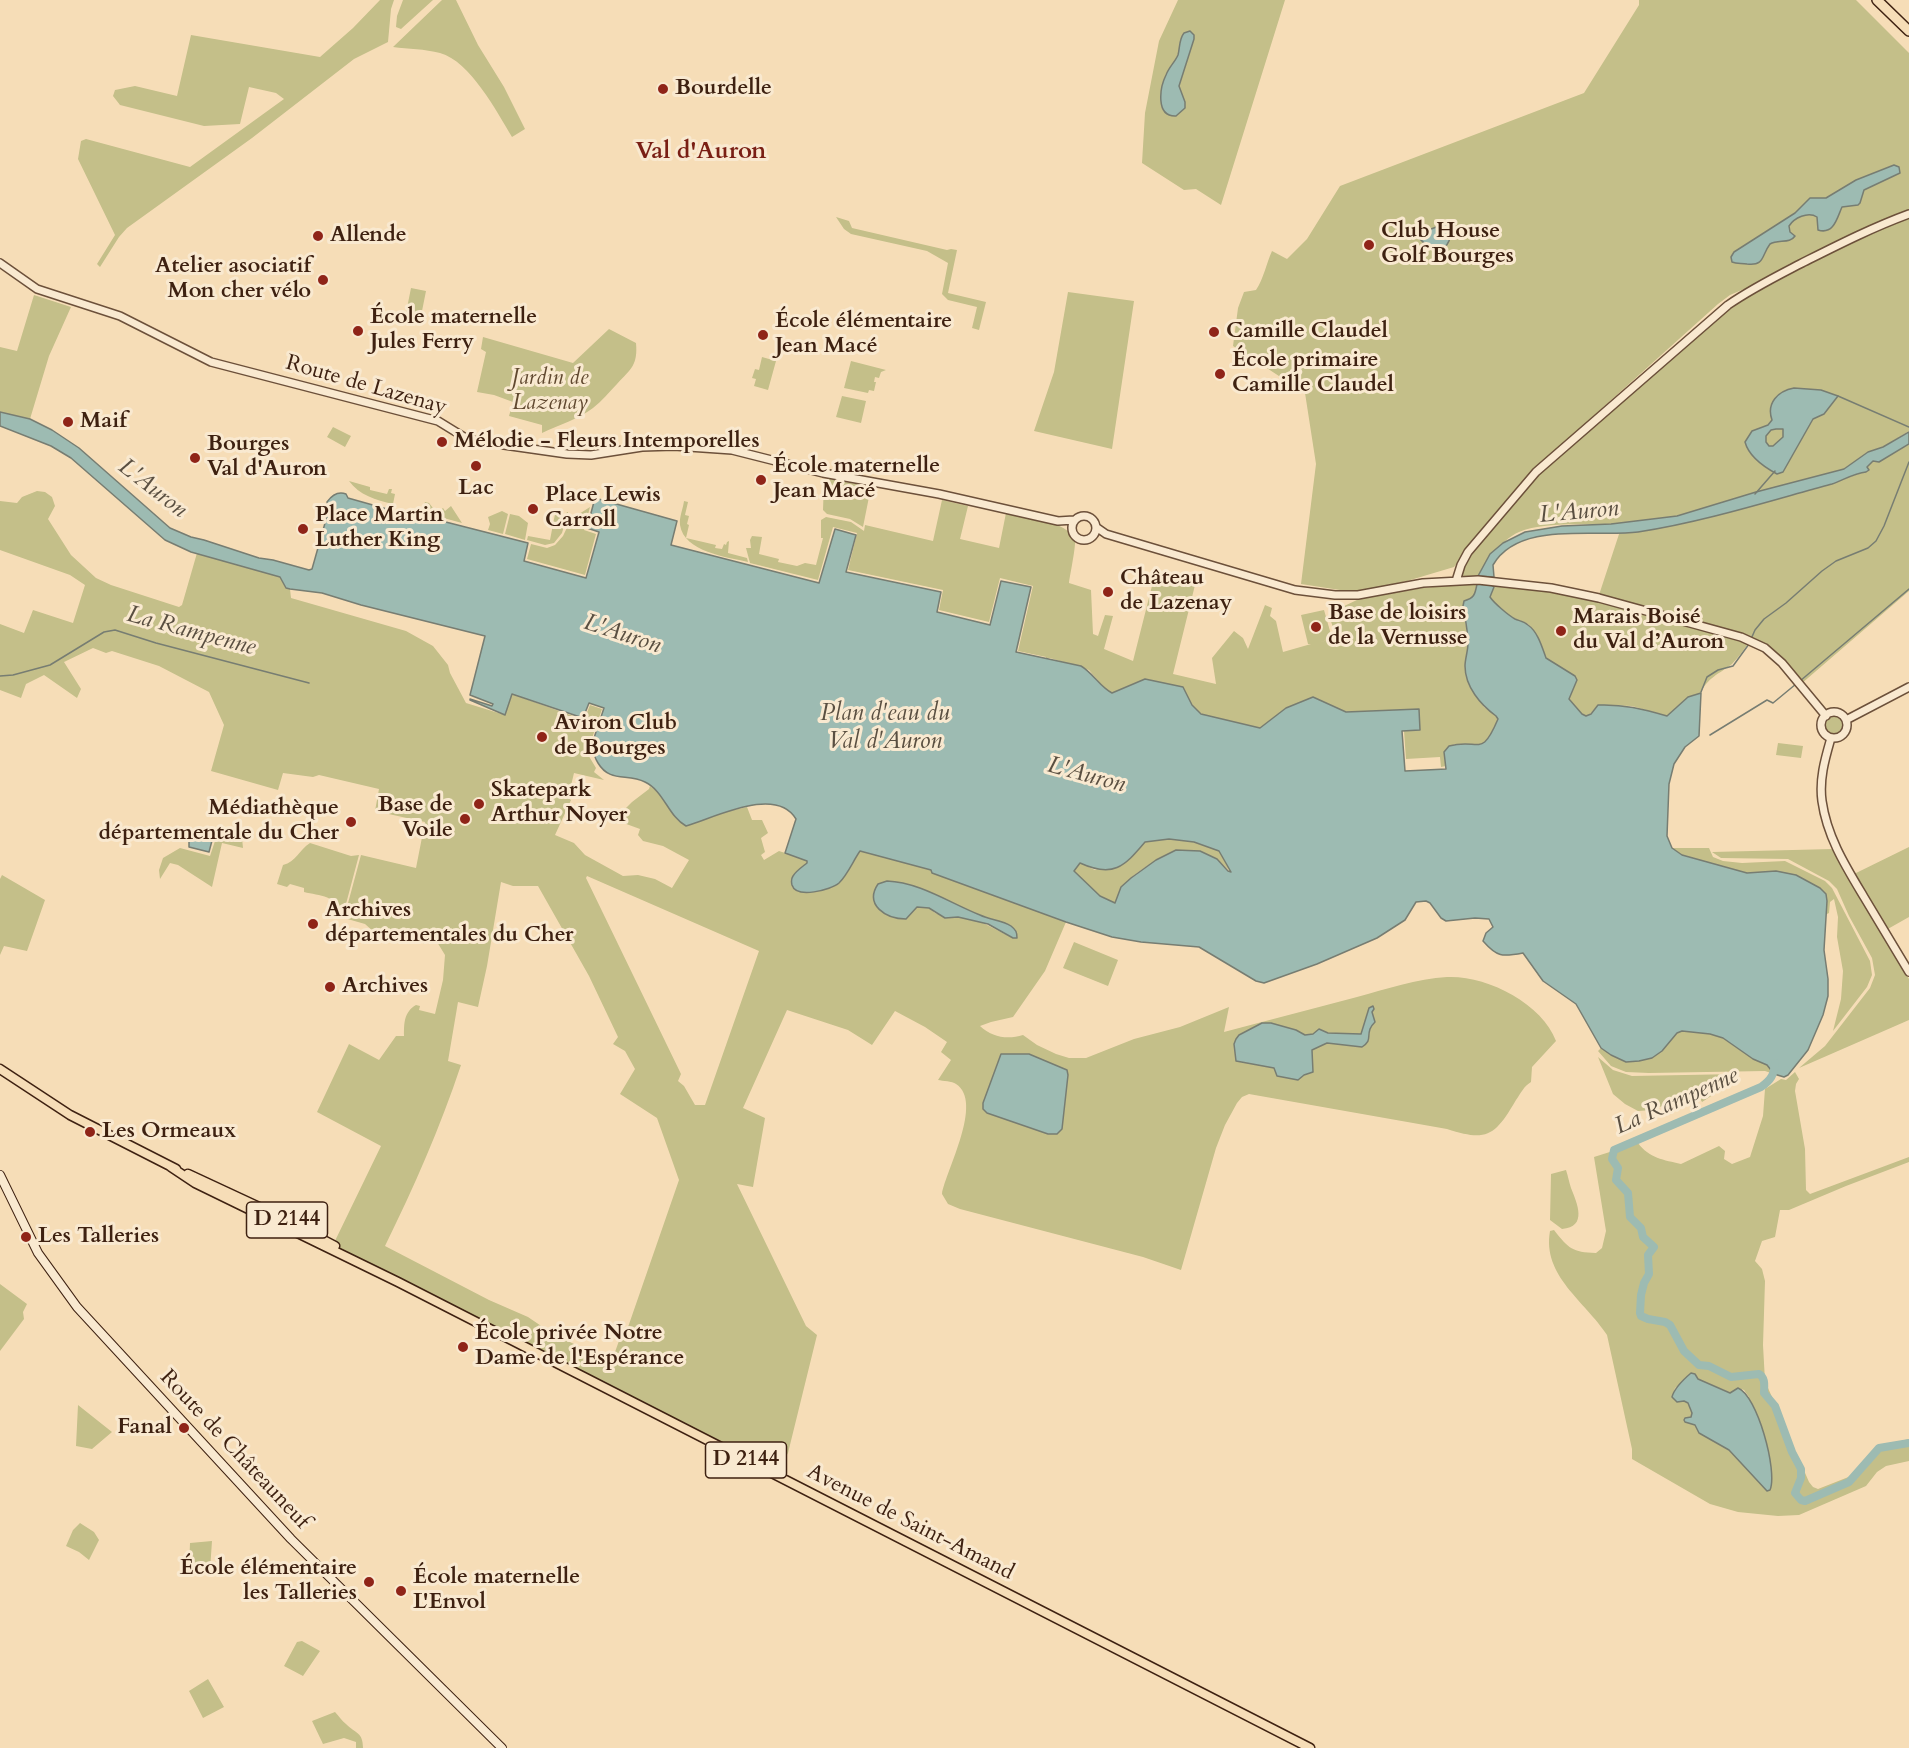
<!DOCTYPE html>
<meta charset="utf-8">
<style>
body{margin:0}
canvas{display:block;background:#f6ddb7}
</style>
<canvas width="1909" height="1748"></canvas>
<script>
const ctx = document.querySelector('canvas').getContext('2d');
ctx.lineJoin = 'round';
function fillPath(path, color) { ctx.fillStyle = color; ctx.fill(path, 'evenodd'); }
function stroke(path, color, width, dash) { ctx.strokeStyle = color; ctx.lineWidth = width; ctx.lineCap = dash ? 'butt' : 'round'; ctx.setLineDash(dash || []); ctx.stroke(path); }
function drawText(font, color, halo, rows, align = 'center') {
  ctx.font = font + ' Cardo,serif'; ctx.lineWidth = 6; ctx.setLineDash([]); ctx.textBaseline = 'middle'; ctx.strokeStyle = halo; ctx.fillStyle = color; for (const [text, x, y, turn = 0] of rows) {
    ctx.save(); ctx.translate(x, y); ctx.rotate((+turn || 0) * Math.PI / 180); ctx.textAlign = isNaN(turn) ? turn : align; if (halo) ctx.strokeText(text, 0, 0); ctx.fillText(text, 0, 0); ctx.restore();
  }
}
const green = new Path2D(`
 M380,0H394L391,9L388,42L354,59L252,138L127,228L119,237L100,267L97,264L115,235L78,159L81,141L86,139L190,167L284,99L276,93L249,87L240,124L204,126L120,105L113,96L115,90L135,86L177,96L191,35L320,57L353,28Z
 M403,0H433L401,29L396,27L397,16Z
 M442,0H456L478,45L504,87L525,129L512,137C497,112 470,61 440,53C425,49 408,49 393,47Z
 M1178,0H1285L1221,205L1196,189L1184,190L1142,163L1145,113L1159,41Z
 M1639,0H1856L1909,53V431L1883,447L1868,452L1844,469L1826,474L1839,481L1866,471L1867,467L1873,461L1879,462L1909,444V591L1801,684L1780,660L1750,641C1744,649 1739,657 1732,664C1719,674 1707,678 1701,693L1688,697L1667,716L1632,706L1598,705L1590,714L1586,716L1582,714L1569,699L1577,680L1546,658C1542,647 1537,632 1528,624C1524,621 1519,621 1515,619C1507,614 1495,604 1490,597L1493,588L1491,585L1494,581L1598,598L1622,525C1594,525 1545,521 1519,532C1499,541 1487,563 1476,580L1456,581L1461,565L1536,472L1746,291L1744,289L1730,295L1718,304L1531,472L1454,567L1407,581L1353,592L1301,584L1316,464L1305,393L1233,346L1238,308L1244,292L1256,290C1264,278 1266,264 1272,251L1287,259L1307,239L1340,186L1584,93L1639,5ZM1794,388L1821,390L1837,396L1824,414L1813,419L1783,472L1777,474L1752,431L1768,425Z
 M836,217L849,221L852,228L947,250L951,249L957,250L948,293L986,302L979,330L972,328L977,307L948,300L942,294L948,263L927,251L851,234L844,229Z
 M411,288L426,291L421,316L406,313Z
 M1068,292L1134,301L1112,449L1034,431L1054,372Z
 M34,295L71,307L49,356L30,419L0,412V347L17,351Z
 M609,329L636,343C638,365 631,369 617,384C609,392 602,401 593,408C578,419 559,425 542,433V425L509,416L513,402L494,395L477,392L486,352L481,349L483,337L573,363Z
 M762,357L776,361L768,390L754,386L756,379L752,378L755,369L759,370Z
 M851,361L886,370L881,372L879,378L875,377L874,382H876L874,391L869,390L868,393L844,388Z
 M842,396L866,401L861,423L836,417Z
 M333,427L351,436L345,447L327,437Z
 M1776,429H1784L1783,437L1773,446H1769L1766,442V436L1771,430Z
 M830,479L871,487L863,527L850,519L827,514L823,510L824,481Z
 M349,481L370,487V490L387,494L389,489H392L391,493L395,494L393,504C376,500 359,495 349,481Z
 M37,491L45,492L52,497L55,506L48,519L71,555L96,578L111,585L179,607L182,605L197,553L281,577L286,588L290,589L291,598L406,631L433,646L448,665L450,673L466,703L505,715L512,694L584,720L590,705L602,709L587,753L596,768L594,772L604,780L574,773L568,798L571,800L555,835L574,843L585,855L623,876L638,875L655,879L672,888L689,860L663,846L643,841L638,835L640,829L618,821L616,824L612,822L632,802L649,789L650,786L660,794L725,812L747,807L752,820H762L768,833L761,838L765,852L761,855L764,860L779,851L807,860V863C799,870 788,876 793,888C826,902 845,877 860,851L931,870L932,873L1066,922L1045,971L1013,1017L991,1022L980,1026C992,1037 1007,1040 1023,1035L1037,1045L1056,1054L1069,1058H1086L1134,1039L1180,1027L1229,1007L1224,1032C1268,1020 1313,1009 1357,997C1386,989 1417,979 1447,977C1486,975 1542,1003 1556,1041L1532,1067L1531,1082C1524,1086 1521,1093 1516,1100C1495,1136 1487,1142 1447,1129L1249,1094L1242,1097L1237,1103L1225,1125L1216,1148L1181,1270L1143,1257L960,1209L948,1204L942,1194C946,1170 984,1102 956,1084C952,1081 943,1081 938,1080L951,1060L941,1052L947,1042L925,1027L895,1011L872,1045L848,1030L787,1010L743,1108L765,1118L753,1187L737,1184L806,1326L817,1335L788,1453L776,1474L333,1245L381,1146L317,1112L349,1044L379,1060L396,1036H404C404,1023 404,1012 416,1005L420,1006L419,1010L435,1014L443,980L445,955L434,937L423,944V941L403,935L392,937L384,936L374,932L365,924L344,918L361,855L416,868L425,822L375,811L379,789L319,775L313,777L283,773L278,790L211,771L224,725L209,692L159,666L112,651L106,653L93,648L64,662L81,689L77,698L44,675L26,684L21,698L0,690V624L24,633L33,610L73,623L85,585L70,575L0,550V501L17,503L22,497ZM587,876L759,951L705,1105H695L684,1086L678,1081L681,1074L586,878ZM887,881L908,884L979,915L999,921L1013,938L981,922L958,917L950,918L935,913L929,908L923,906L917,907L913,910ZM501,882L513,886H538L589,976L618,1037L613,1044L625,1051L635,1069L620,1094L657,1118L679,1180L627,1330L620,1338L610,1366L594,1357L595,1354L553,1334L528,1317L489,1300L385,1246C414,1187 440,1128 461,1065L448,1061L458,1002L478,1007L487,966Z
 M942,500L968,506L960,539L999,548L1006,513C1024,517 1068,521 1075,540C1076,546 1070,575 1069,583L1091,590L1093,634L1098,636L1105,615L1113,616L1104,649L1133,661L1155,574L1160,576L1162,571L1182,579L1196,581L1173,674L1216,684L1212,658L1234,631L1243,638L1248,649L1265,605L1272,608L1270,616L1276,621L1283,652L1311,644H1308L1301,615L1324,610L1332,638L1321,642L1336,637L1329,615V611L1340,608L1359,599L1423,588L1476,583C1477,594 1474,598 1464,601L1463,606L1468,640V655L1465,664L1467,678L1484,707L1497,716L1498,719C1484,749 1485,745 1454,744L1446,760V766L1441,767L1440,757L1406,759L1404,731L1420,730L1419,709L1346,712L1313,697L1260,728L1208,717C1194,712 1189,700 1183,687L1118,691L1112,693L1106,690L1089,670L1050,658L1046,659V657L1018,651L1033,586L1000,578L989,622L939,610L943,590L848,570L857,533L833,527L818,580L750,563L746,548H751L750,540L752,536L762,537L759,554L779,559L778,562L797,566L805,563L816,565L823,538H821V520L826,517L851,522L864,531L865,525L933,541Z
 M684,501L688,502L685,515L689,516L687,524L689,525L686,538L716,545L715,548L722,549L724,544L726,545L727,542L729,541L728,553L747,558L748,562C727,557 684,552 680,525C679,517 683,509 684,501Z
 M425,502L429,503L437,513L443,508L445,511L451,506L462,523L429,514L423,507Z
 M590,507L584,530L596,534L585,575L527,559L531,544L547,548L555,545L563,536L571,519Z
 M502,511L508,514L503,534L488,530L490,524L488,517Z
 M567,512H568L562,533L554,543L545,545L527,540L528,536L550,540L555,514L565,517Z
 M510,514L519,516L528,523L525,540L505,534Z
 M1825 726a10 10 0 1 1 20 0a10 10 0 1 1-20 0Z
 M1778,743L1803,746L1801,758L1776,755Z
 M217,835L242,838L243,848L222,843L212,887L178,865L170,863L160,879L159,870L163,858L180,848L210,856Z
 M1169,839L1194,842L1219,851L1232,873L1217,859L1176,850C1158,860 1136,870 1123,886C1119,891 1117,898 1115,904L1100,896L1074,871L1080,863L1095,870L1136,853L1145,841Z
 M310,843L351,856L359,855L342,919L340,918C339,894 319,896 304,892V888L290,884L287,887L277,884L283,865C296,862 299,850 310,843Z
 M1909,847V917L1886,930L1854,874Z
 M1672,848H1709L1713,857L1723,861L1742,863L1785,861L1825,881L1832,888L1870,961L1872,975L1867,987L1833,1031L1841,999L1843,971L1837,937L1838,917L1834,899L1830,902L1829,913L1827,914L1826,894L1819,888L1796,875L1776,871L1747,873L1682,855Z
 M1833,849L1909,979V1020L1799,1068L1825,1046L1870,988L1875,975L1872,958L1849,916L1837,889L1829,881L1788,859L1721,858L1712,852Z
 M2,875L45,900L27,951L4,946L0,955V879Z
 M1074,942L1118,960L1108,986L1063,968Z
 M1682,1031L1710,1034L1723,1038L1753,1059L1767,1065L1774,1074L1765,1071L1649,1073L1626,1072L1611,1066L1598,1051L1601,1048L1611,1055L1652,1058L1662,1051L1677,1033Z
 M1598,1057L1613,1070L1632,1076L1738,1074L1733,1082L1702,1102L1698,1095L1675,1101L1652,1110L1638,1111L1625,1104L1613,1094Z
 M1795,1072L1799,1079L1796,1084L1795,1091L1805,1149L1806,1190L1810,1194L1909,1157V1162L1846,1186L1789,1210H1780L1775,1237L1762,1241L1755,1261L1762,1269L1765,1281L1763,1345L1765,1381L1809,1482L1813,1487L1818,1489L1851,1476L1874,1454L1889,1444L1909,1439V1461L1886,1466L1877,1472L1866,1486L1799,1515L1778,1516L1738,1512L1710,1504L1632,1459V1449L1607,1335C1585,1301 1542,1276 1550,1231L1554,1230C1569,1249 1572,1252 1596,1253L1602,1248L1606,1231L1594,1157L1638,1143C1649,1158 1664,1160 1681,1164L1719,1146L1725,1151L1724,1159L1732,1164L1750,1157L1763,1116L1765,1089L1781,1079L1786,1080ZM1695,1374L1698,1379L1731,1393L1738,1388L1744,1390L1749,1397L1767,1491L1729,1450L1700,1433L1698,1427L1691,1423L1692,1413L1688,1403L1672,1397L1675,1388Z
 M1566,1170C1568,1176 1569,1182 1571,1188C1577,1203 1588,1227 1562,1229L1550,1220L1551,1174Z
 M0,1284L27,1304L23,1312L24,1319L0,1351Z
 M78,1405L112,1432L92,1449L76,1446Z
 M80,1523L94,1532L99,1540L89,1560L79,1552L66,1546L73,1530Z
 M212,1541L210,1570L189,1568L190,1543Z
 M302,1641L320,1651L303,1676L284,1666L297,1642Z
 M208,1679L224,1707L203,1718L189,1691Z
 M335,1712C339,1716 342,1721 346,1724C356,1734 363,1732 363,1748H356V1742L344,1738L323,1744L312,1721Z`);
const water = new Path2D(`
 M1190,31L1194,35V39L1179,86L1185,102V108L1176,116C1155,117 1160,87 1166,75C1169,67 1175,62 1178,55C1180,47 1179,39 1184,33Z
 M1894,165L1899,167L1900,173L1864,190L1860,203L1858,205L1842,207C1837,218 1834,235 1818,230L1817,217C1808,211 1794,218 1789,226L1790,232L1795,236C1790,244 1778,239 1770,244C1761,256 1765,266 1747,264C1741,263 1737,264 1732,262L1731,257L1734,252L1795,213L1810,198H1826L1856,180Z
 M1447,223L1452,225C1453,233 1448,250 1438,251C1431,251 1424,243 1420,239L1423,232Z
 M1794,388L1821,390L1838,396L1824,414L1813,419L1783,472L1777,474C1764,467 1749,457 1745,442L1752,431L1768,425L1772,420C1766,403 1778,391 1794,388ZM1776,429H1783V437L1773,446H1769L1766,442V436L1771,430Z
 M0,412L30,419L52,430L79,448L170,528L191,537L204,540L259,558L273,560L309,570L312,569L329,509L327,502C332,495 338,491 346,494L348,498L433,522L434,519L528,543L524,561L586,578L599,532L587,528L595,498L677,521L671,545L819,583L835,529L856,535L846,572L941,592L937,612L990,625L1001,581L1031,587L1016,652L1081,666C1093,673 1100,687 1112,693L1145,679L1183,687L1192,705L1201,714L1260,728L1286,708L1313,697L1346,712L1419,709L1420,730L1402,731L1405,771L1446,769L1444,752L1449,746C1480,738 1481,759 1498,719L1496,716C1481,705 1465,687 1465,666C1465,659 1468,651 1468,643C1468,631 1465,618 1463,606L1464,601C1474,598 1475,595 1477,584L1491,585L1494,587L1490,597C1494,603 1508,615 1515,619C1519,621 1524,621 1528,625C1538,632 1542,647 1546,658L1575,676L1577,680L1569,699L1582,714L1586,716L1591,714L1598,705C1623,704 1643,709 1667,716L1688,697L1701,693L1699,736L1685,747L1674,764L1669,784L1667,836L1672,848L1682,855L1747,873L1776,871L1796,875L1820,888L1826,894L1827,901L1824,950L1828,979V996L1823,1015L1808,1050L1788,1075L1784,1077L1774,1074L1767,1065L1753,1059L1723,1038L1710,1034L1682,1031L1677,1033L1662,1051L1652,1058L1639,1061L1626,1062L1611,1055L1601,1048L1576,1004L1543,981L1523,953C1502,957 1497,957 1483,941L1486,933L1493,927L1489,919L1475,918L1446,921L1441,918L1430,903L1426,901L1416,902L1405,920L1377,938L1317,964L1264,983L1256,981L1199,947L1141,942L1112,937L1066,922L932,873L931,870L860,851C853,861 848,874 839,883C831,890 796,899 792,885C791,881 791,879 793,876C796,871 802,867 807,863V861L785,853L796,819C776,785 714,818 686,826C668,816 664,791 645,782C627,773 610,783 598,763C595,758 594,756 595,750L591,747L604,708L589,703L583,718L512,694L505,715L470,700V699L492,706L493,704L470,695L485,636L361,605L322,593L290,589L286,588L280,577L191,552L165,540L71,458L51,446L0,426ZM1169,839L1194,842L1219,851L1231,872L1228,871L1217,859L1200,851L1176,850L1156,860L1131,878L1121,887L1115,903L1100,896L1074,871L1080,863C1113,878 1124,867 1145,842Z
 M1909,432V444L1879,462L1873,461L1867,467L1869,470L1866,472C1855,473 1843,480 1832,484C1825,486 1817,488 1810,490C1753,506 1696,523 1638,532C1595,538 1519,520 1493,565L1494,577L1478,576L1490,554L1503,543L1525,532L1562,526L1611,524L1677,516L1756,492L1844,469L1868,452L1883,447Z
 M203,831L214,833L209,852L189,847V842Z
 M887,881C919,882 950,903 980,915C990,920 1002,920 1011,926C1016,930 1017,932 1017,938H1013L988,924L958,917L945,918L929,908L917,907L906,919C886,919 864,905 878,884Z
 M1373,1006L1374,1009L1372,1012L1375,1022C1373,1024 1371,1026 1370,1029C1367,1038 1372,1040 1362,1047L1327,1043L1312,1050L1313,1072L1304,1075L1298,1080L1277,1076L1274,1068L1236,1061L1234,1044L1236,1039L1239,1035L1262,1023H1271L1296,1030L1305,1035L1313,1034L1319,1029L1328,1033L1361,1034L1369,1008Z
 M1001,1054H1029L1067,1070L1068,1075L1062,1129L1057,1134H1048L987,1113L983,1109V1103Z
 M1691,1373L1695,1374L1698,1379L1730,1393L1738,1388C1757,1395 1778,1471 1770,1490L1767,1491L1729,1450L1699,1433L1695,1425L1685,1422L1684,1420L1685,1418L1691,1417L1692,1413L1688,1403L1684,1401L1677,1402L1672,1397C1674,1389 1684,1379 1691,1373Z`);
const stream = new Path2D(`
 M1838,396L1909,427
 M1755,494L1775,471
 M1751,639L1755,630L1764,619L1786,603L1822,571L1836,561L1868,548L1876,541L1884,526L1909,462
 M0,676L13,675L50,665L104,632L115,630L156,643L309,683
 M1800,681L1909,589
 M1701,692L1707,677L1718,670L1733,666L1749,644
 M1710,735L1767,700L1773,703L1796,684`);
const river = new Path2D(`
 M1775,1063C1774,1075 1771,1080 1761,1087L1614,1150L1612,1159L1618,1168L1616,1180L1628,1193L1630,1217L1641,1228L1643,1237L1654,1247L1648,1255L1649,1274L1644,1283L1641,1295L1640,1313L1641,1316L1648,1319L1665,1322L1670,1325L1684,1351L1699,1365L1709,1366L1731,1377L1759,1374C1766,1378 1764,1387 1764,1393L1775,1406L1792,1452L1801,1469V1478L1795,1493L1801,1500L1805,1501L1849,1482L1879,1448L1909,1443`);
const tertiary = new Path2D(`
 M0,263L37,289L120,316L211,362L438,421L464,437L476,441L567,454L591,455L642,447L674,446L732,450L823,473L939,494L1058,521L1074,520
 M1072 528a12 12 0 1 1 24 0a12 12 0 1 1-24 0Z
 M1096,527L1106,534L1295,590L1335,595H1358L1423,583L1478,580L1551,588L1599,598L1741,637L1765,648L1782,663L1826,716
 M1456,581L1461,565L1468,552L1536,472L1728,305C1751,289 1775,277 1800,264C1836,246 1871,228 1909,214
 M1821 725a13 13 0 1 1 26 0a13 13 0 1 1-26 0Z
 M1846,720L1909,687
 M1831,738C1825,759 1819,779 1822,801C1827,837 1846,867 1864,897C1879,922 1894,947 1909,972`);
const secondary = new Path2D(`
 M0,1175L38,1253L77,1307L291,1539L502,1748`);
const primary = new Path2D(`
 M0,1069L70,1115L176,1169
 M171,1167L195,1183L398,1282L1310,1748
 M188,1174L274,1214L335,1246`);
const trunk = new Path2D(`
 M1877,0L1909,31`);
const markers = [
 [663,89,6,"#8f2418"],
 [318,236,6,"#8f2418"],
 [1369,245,6,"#8f2418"],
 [323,280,6,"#8f2418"],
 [358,331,6,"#8f2418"],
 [1214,332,6,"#8f2418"],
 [763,335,6,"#8f2418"],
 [1220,374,6,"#8f2418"],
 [68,422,6,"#8f2418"],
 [442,442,6,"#8f2418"],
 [195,458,6,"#8f2418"],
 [476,466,6,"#8f2418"],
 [761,480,6,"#8f2418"],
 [533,509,6,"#8f2418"],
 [303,529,6,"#8f2418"],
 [1108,592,6,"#8f2418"],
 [1316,627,6,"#8f2418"],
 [1561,631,6,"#8f2418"],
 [542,737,6,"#8f2418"],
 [479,804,6,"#8f2418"],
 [465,819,6,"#8f2418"],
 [351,822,6,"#8f2418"],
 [313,924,6,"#8f2418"],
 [330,987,6,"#8f2418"],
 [90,1132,6,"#8f2418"],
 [26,1237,6,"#8f2418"],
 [463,1347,6,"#8f2418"],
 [184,1428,6,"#8f2418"],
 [369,1582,6,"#8f2418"],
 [401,1591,6,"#8f2418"]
];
const shields = [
 [287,1220,81],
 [746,1460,81]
];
const shieldNames = [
 ["D 2144",287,1220],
 ["D 2144",746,1460]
];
const poiNames = [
 ["Bourdelle",675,89],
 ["Club House",1381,232],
 ["Golf Bourges",1381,257],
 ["Allende",330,236],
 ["Atelier asociatif",311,267,"right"],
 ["Mon cher vélo",311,292,"right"],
 ["École maternelle",370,318],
 ["Jules Ferry",370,343],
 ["École élémentaire",775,322],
 ["Jean Macé",775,347],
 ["Camille Claudel",1226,332],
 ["École primaire",1232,361],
 ["Camille Claudel",1232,386],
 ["Maif",80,422],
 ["Mélodie - Fleurs Intemporelles",454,442],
 ["Bourges",207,445],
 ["Val d'Auron",207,470],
 ["École maternelle",773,467],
 ["Jean Macé",773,492],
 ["Lac",476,489,"center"],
 ["Place Lewis",545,496],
 ["Carroll",545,521],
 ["Place Martin",315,516],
 ["Luther King",315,541],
 ["Château",1120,579],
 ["de Lazenay",1120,604],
 ["Base de loisirs",1328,614],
 ["de la Vernusse",1328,639],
 ["Marais Boisé",1573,618],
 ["du Val d’Auron",1573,643],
 ["Aviron Club",554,724],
 ["de Bourges",554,749],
 ["Skatepark",491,791],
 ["Arthur Noyer",491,816],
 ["Base de",453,806,"right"],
 ["Voile",453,831,"right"],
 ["Médiathèque",339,809,"right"],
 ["départementale du Cher",339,834,"right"],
 ["Archives",325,911],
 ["départementales du Cher",325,936],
 ["Archives",342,987],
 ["Les Ormeaux",102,1132],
 ["Les Talleries",38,1237],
 ["École privée Notre",475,1334],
 ["Dame de l'Espérance",475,1359],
 ["Fanal",172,1428,"right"],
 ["École élémentaire",357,1569,"right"],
 ["les Talleries",357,1594,"right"],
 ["École maternelle",413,1578],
 ["L'Envol",413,1603]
];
const parkNames = [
 ["Jardin de",550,379],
 ["Lazenay",550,404]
];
const streetNames = [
 ["Route de Lazenay",366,386,16],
 ["Route de Châteauneuf",234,1450,47],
 ["Avenue de Saint-Amand",910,1523,27]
];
const neighbourhoodNames = [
 ["Val d'Auron",701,152]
];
const waterNames = [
 ["L'Auron",152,489,38],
 ["L'Auron",1579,513,-5],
 ["La Rampenne",191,632,15],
 ["L'Auron",622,635,18],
 ["Plan d'eau du",885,714],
 ["Val d'Auron",885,742],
 ["L'Auron",1086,776,15],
 ["La Rampenne",1677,1102,-24]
];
fillPath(green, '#c4bf89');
fillPath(water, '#9dbbb2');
stroke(water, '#777d72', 1.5);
stroke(stream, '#777d72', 1.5);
stroke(river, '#9dbbb2', 8);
stroke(tertiary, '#6c503a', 10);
stroke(secondary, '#3e2111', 10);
stroke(primary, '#3e2111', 11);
stroke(trunk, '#3e2111', 12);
stroke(tertiary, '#f9e9d0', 7);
stroke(secondary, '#f9e9d0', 8);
stroke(primary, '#f6ddb7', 8);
stroke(trunk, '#f6ddb7', 9);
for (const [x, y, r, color] of markers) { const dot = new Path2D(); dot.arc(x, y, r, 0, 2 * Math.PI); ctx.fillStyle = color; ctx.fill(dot); stroke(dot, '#f9e9d0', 2); }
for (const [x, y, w] of shields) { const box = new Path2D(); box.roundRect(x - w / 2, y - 18, w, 36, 4.5); ctx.fillStyle = '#f9e9d0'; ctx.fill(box); stroke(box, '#3e2111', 1.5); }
drawText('bold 21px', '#3e2111', null, shieldNames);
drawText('bold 22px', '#3e2111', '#f9e9d0', poiNames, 'left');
drawText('italic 22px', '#60482f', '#f9e9d0', parkNames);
drawText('22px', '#3e2111', '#f9e9d0', streetNames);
drawText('bold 24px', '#7a1f14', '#f9e9d0', neighbourhoodNames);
drawText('italic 24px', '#5a4f41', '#f9e9d0', waterNames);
</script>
